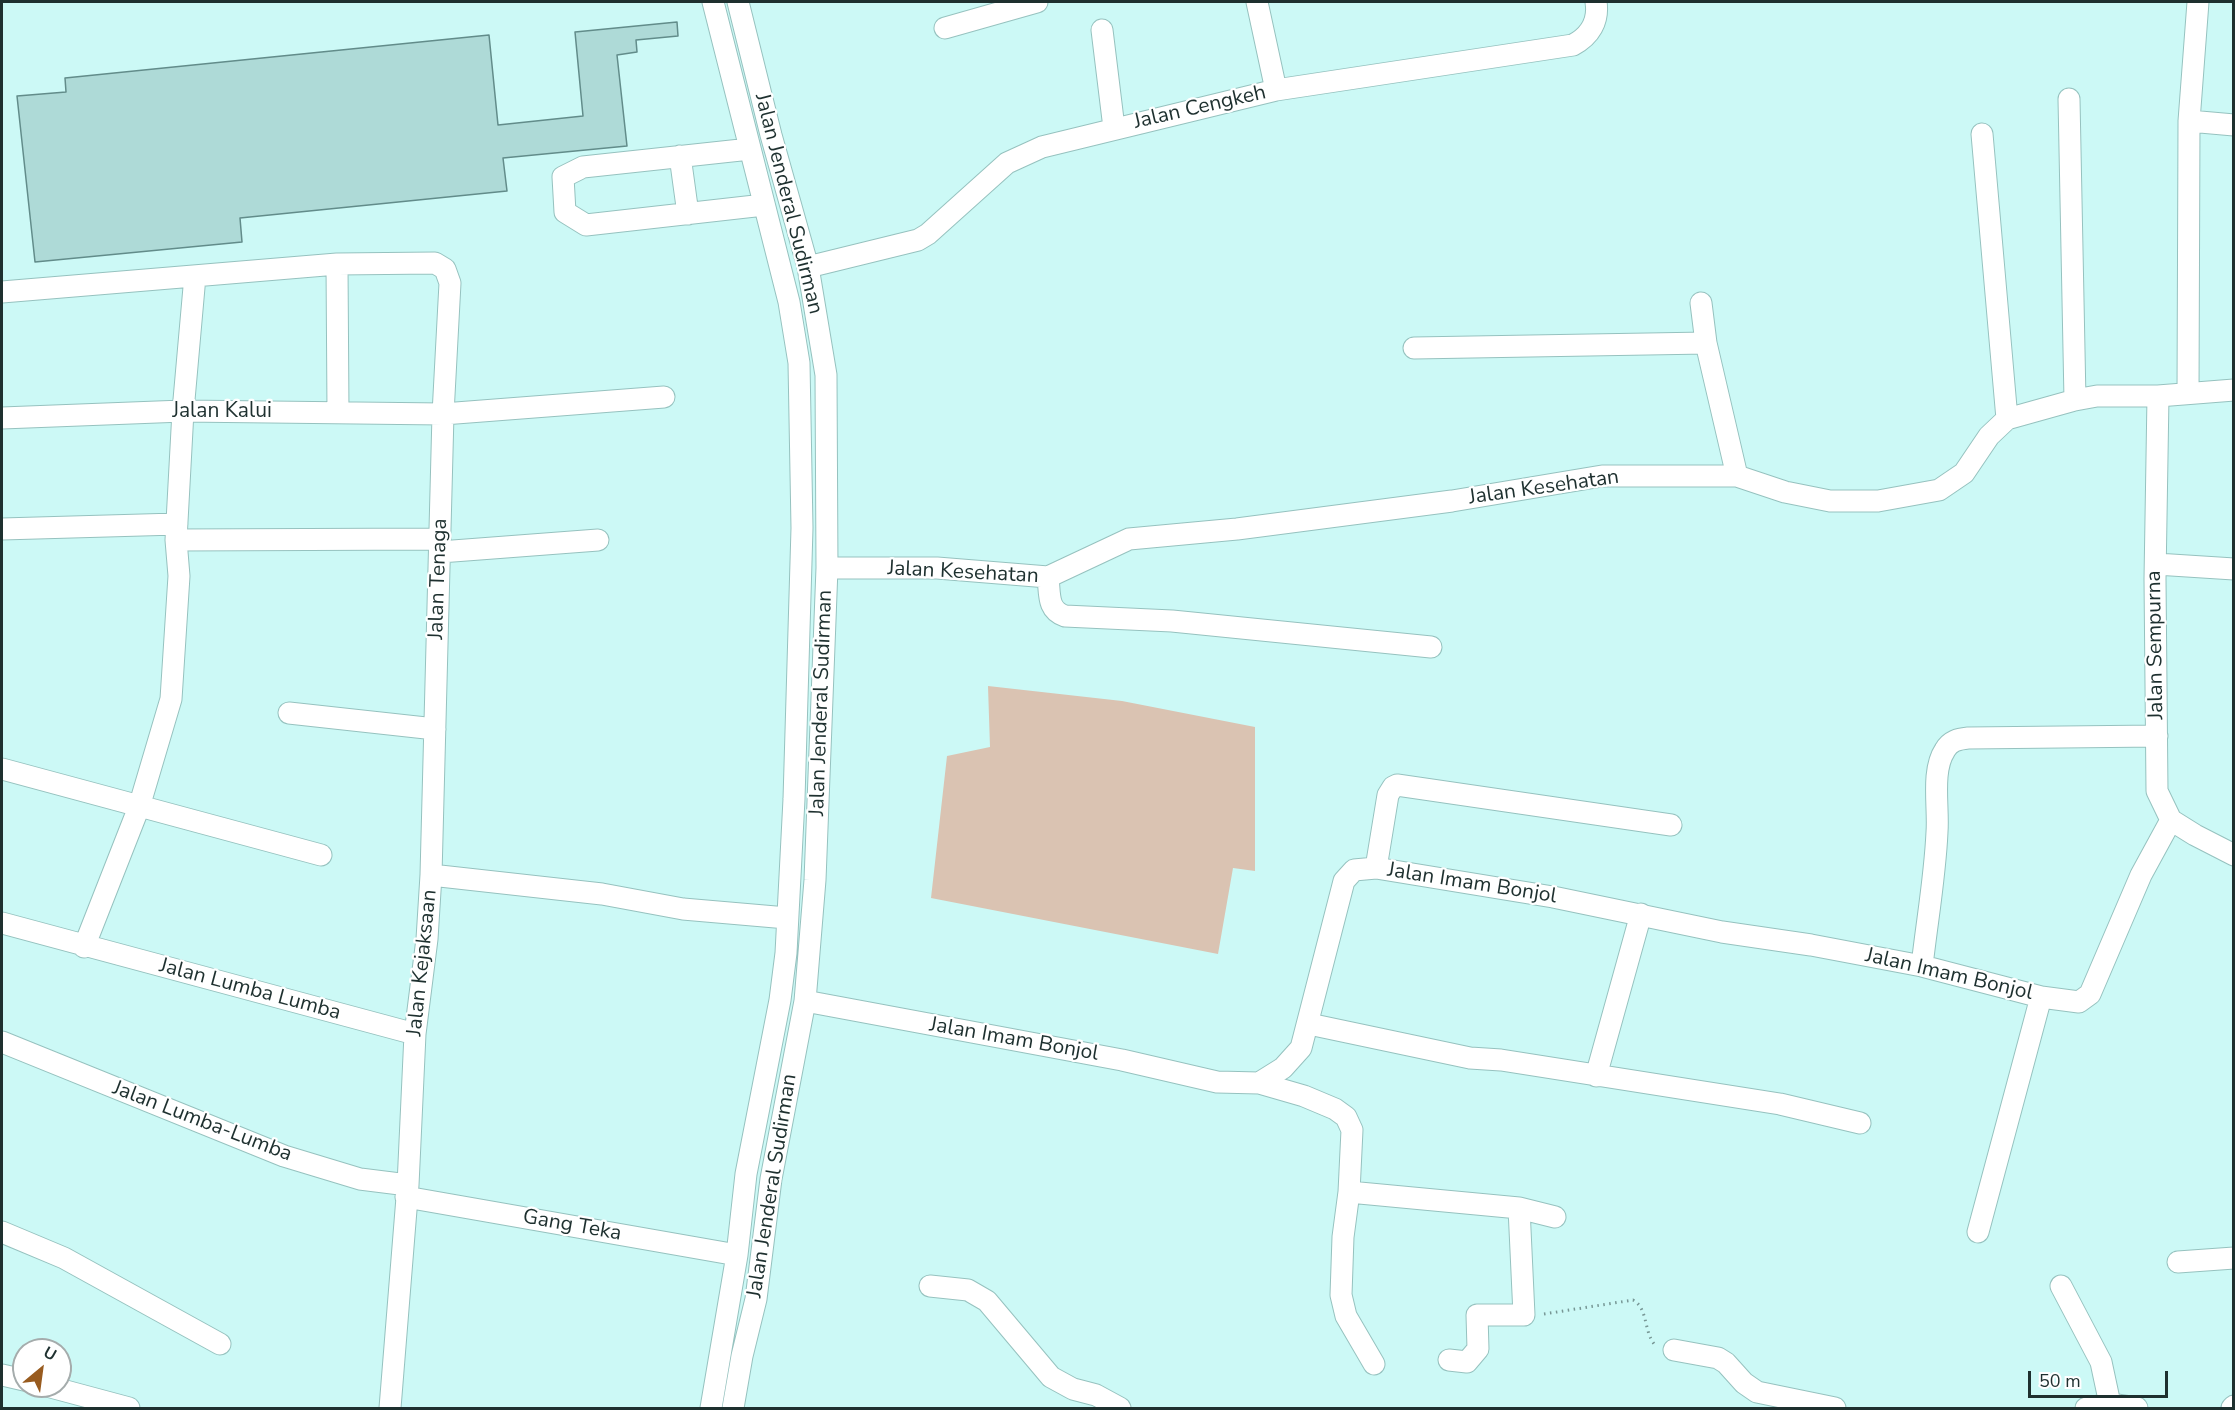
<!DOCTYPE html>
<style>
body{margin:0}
#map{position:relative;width:2235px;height:1410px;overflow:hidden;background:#ccf9f6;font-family:"Nunito Sans",sans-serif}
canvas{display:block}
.frame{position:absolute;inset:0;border:3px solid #1e302f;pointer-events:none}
.north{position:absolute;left:12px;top:1338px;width:60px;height:60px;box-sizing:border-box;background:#fff;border:2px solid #a5acac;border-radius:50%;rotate:29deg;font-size:16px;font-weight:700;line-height:24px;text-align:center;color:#1e302f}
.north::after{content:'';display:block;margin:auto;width:21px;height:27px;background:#985b1f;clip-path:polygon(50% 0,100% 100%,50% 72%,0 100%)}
.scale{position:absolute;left:2028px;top:1371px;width:140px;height:27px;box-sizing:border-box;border:3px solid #1e302f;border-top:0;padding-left:8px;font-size:18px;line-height:21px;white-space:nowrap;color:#1e302f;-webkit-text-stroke:4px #fff;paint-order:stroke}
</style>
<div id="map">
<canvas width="2235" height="1410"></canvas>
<div class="frame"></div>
<div class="north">U</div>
<div class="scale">50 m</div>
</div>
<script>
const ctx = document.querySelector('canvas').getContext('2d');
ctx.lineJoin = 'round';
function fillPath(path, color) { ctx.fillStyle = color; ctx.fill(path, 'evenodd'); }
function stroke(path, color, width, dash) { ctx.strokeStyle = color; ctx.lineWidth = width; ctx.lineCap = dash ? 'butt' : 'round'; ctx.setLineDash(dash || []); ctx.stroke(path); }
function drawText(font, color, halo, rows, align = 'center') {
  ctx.font = font + ' "Nunito Sans",sans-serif'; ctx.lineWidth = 4.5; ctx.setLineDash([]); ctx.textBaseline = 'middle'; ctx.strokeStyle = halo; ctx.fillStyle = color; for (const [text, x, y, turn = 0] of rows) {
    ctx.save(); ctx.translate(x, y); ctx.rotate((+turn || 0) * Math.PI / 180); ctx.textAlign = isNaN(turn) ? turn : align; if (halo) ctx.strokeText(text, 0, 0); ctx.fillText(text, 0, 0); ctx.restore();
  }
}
const green = new Path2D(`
 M988,686L1122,701L1255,727V871L1233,868L1218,954L931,898L947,756L990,747Z`);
const building = new Path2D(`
 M677,22L678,36L636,40L637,52L617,55L627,146L503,158L507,191L240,218L242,242L35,262L17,96L66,92L65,78L489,35L498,125L583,116L575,32Z`);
const path = new Path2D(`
 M1544,1314L1633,1300C1649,1309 1643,1333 1656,1346`);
const minor = new Path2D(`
 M1257,2L1276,90
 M945,28L1037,2
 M1102,30L1114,128
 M2069,99L2075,400
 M2189,121L2234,125
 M1982,134L2007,419
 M750,149L583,167L563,177L565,212L586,225L764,205
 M680,156L688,214
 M337,264L338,413
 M808,267L918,240L928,234L1007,163L1042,147L1276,90L1573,45C1590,36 1599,21 1596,2
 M2,292L337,264L435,263L445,269L450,283L443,414L431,875
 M1701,303L1706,343L1737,476
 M1414,348L1706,343
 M2188,393L2189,121L2198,2
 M2158,396L2155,579L2157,791L2171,820L2195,835L2234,855
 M2,418L183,411L443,414L664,397
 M2,529L177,524
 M176,540L440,539
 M440,552L598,540
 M2156,564L2234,569
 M827,568H937L1048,577L1129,539L1237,529L1452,501L1602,476H1737L1785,492L1830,501H1878L1939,490L1964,473L1989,436L2007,419L2075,400L2097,396H2158L2234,390
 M1048,577C1050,594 1047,610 1065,616L1172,621L1431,647
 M289,713L435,729
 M2,769L321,855
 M1376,868L1388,795L1393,787L1397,785L1671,825
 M2,923L415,1034
 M84,947L139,807L171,699L179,576L176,540L183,411L195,276
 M1922,966C1927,921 1935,877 1937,832C1939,808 1931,771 1945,750C1950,741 1958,739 1968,738L2157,736
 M805,1001L1122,1060L1217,1082L1259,1083L1283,1068L1301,1048L1344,881L1354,870L1376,868L1553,897L1722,932L1811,945L1922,966L2041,997L2079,1002L2090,994L2141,875L2171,820
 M1309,1024L1470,1058L1501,1060L1780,1104L1860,1123
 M2,1042L284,1156L360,1179L408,1185
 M1596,1076L1641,914
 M1259,1083L1304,1096L1335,1109L1346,1117L1352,1130L1349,1192L1343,1237L1341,1295L1346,1316L1374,1364
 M1349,1192L1519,1208L1555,1217
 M406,1197L737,1255
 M2,1232L64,1258L220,1344
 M1978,1232L2041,997
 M2178,1262L2234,1258
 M930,1286L968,1290L987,1301L1051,1377L1073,1389L1096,1395L1120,1408
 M2061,1286L2101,1362L2110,1404
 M1674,1350L1718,1358L1726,1363L1744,1383L1757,1392L1835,1408
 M1449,1360L1467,1362L1478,1349L1477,1315H1524L1519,1208
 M2,1375L24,1380
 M47,1386L129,1408
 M390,1408L408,1185L415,1034L427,939L431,875L602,894L683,909L787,918
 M711,1408L737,1255L746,1174L780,1000L786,953L794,799L802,528L799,363L789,302L713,2
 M733,1408L742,1356L756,1299L771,1179L805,1001L815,880L827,568L826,375L808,267L771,135L738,2
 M2086,1408L2110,1404L2137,1408
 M2232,1408L2234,1406`);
const streetNames = [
 ["Jalan Cengkeh",1200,108,-13],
 ["Jalan Jenderal Sudirman",788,204,76],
 ["Jalan Kalui",222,412],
 ["Jalan Kesehatan",1544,488,-8],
 ["Jalan Kesehatan",963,573,3],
 ["Jalan Tenaga",439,579,-88],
 ["Jalan Sempurna",2156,645,-91],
 ["Jalan Jenderal Sudirman",822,703,-88],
 ["Jalan Imam Bonjol",1472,884,9],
 ["Jalan Kejaksaan",423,963,-84],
 ["Jalan Imam Bonjol",1949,975,13],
 ["Jalan Lumba Lumba",250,990,15],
 ["Jalan Imam Bonjol",1014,1040,10],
 ["Jalan Lumba-Lumba",202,1122,21],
 ["Jalan Jenderal Sudirman",773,1186,-81],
 ["Gang Teka",572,1226,10]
];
fillPath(green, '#dac3b2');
fillPath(building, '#aedad7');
stroke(building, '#628c8a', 1.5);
stroke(minor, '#96c2bf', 23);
stroke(path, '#779795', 3, [1.5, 4.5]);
stroke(minor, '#fff', 21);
drawText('21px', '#1e302f', '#fff', streetNames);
</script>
